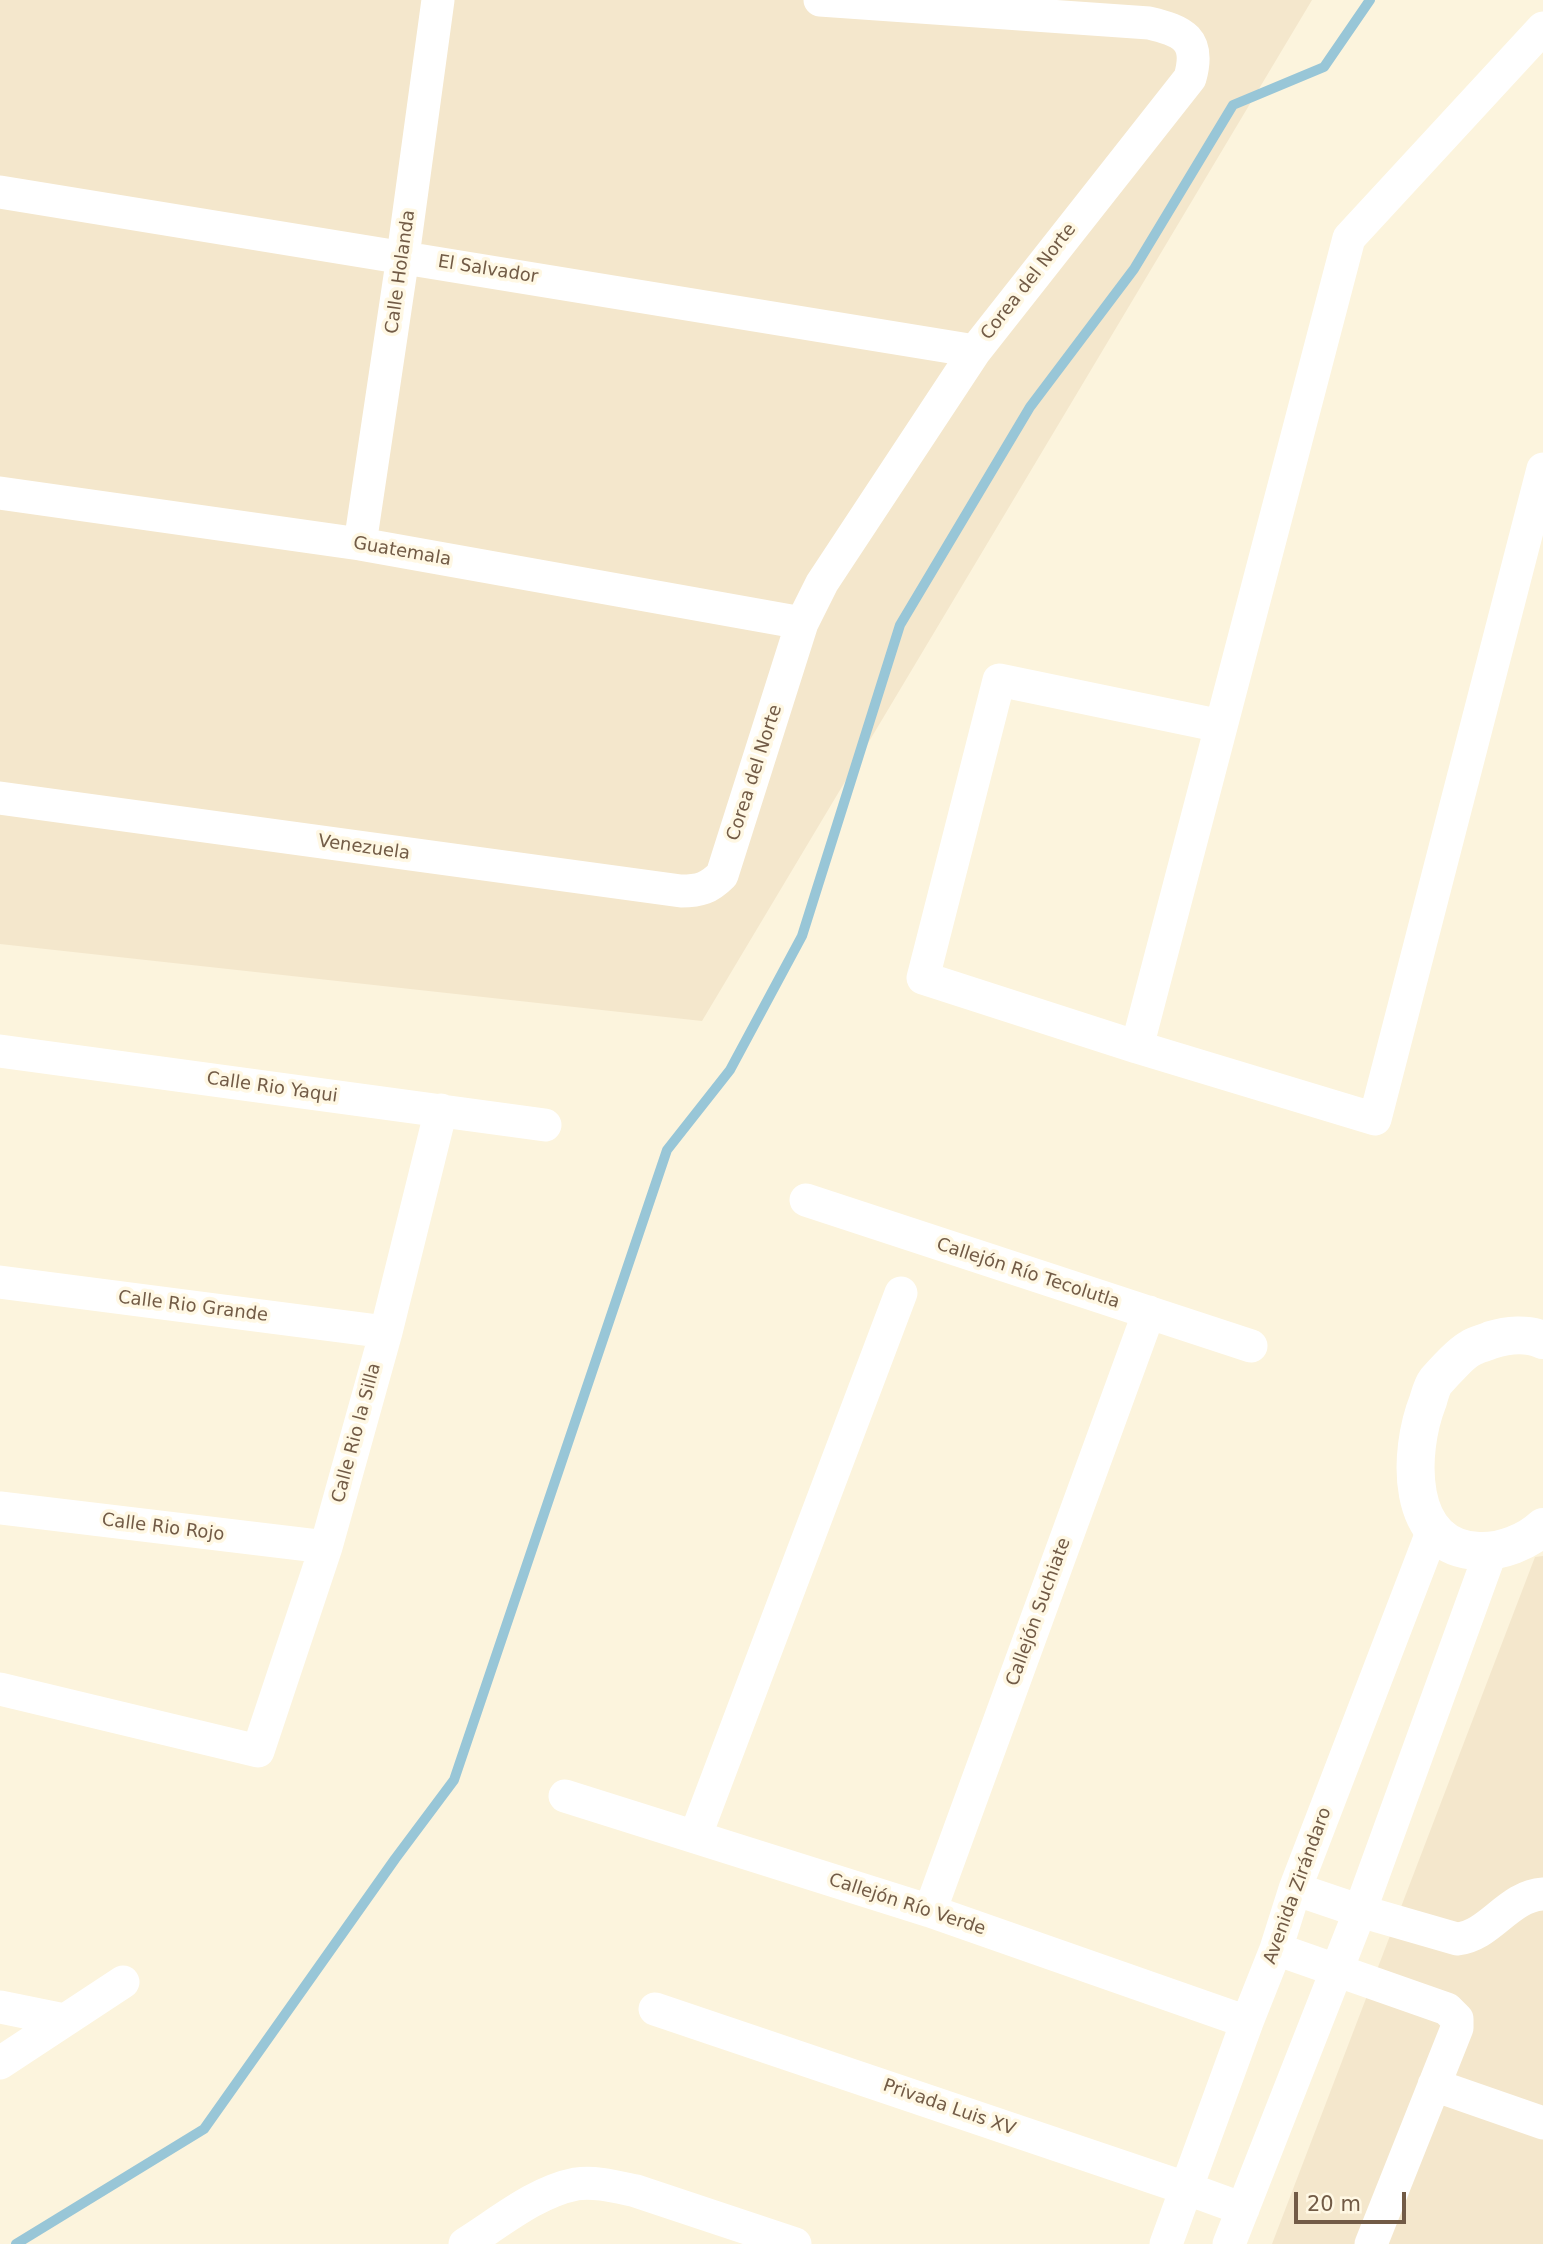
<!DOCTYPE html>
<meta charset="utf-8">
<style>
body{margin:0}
#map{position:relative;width:1543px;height:2244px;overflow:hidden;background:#fcf4dd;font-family:"DejaVu Sans",sans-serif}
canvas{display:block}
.scale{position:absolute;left:1294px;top:2192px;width:112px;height:32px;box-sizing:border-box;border:4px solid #725b46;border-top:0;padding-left:9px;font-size:21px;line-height:24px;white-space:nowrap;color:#725b46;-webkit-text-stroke:5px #fff8e4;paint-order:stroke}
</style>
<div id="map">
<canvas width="1543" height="2244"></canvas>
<div class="scale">20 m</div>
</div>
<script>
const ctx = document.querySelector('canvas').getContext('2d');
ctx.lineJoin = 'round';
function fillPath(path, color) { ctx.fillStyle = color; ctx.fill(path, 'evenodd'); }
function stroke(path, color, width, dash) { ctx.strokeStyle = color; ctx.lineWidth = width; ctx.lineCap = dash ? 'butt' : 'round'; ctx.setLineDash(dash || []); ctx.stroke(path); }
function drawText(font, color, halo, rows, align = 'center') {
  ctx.font = font + ' "DejaVu Sans",sans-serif'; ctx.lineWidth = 7; ctx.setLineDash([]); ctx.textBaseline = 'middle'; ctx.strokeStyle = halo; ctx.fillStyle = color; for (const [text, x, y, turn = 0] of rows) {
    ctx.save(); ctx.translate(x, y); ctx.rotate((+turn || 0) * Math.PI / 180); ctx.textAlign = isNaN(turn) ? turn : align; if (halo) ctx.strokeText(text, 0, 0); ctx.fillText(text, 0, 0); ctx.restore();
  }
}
const residential = new Path2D(`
 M0,0H1312L702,1021L0,944Z
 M1543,1556V2244H1272L1535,1557Z`);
const stream = new Path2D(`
 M16,2244L204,2129L395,1859L454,1780L667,1150L730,1070L802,936L900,625L1030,407L1134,269L1233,105L1324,67L1370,0`);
const minor = new Path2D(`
 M1543,28L1349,238L1137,1047L1375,1119L1543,469
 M0,192L975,351
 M0,493L360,544L802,623
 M360,544L403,256L438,0
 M0,798L681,891C700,891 709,888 722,875L802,623L822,583L975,351L1190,78C1201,39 1183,31 1149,23L820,0
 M1137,1047L923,978L999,680L1221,726
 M0,1051L545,1125
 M806,1200L1251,1346
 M0,1282L386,1332
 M0,1508L326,1547
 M0,1689L258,1751L326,1547L386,1332L441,1110
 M565,1796L930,1911L1247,2022
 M695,1837L901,1293
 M1295,1889L1360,1911L1457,1939C1490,1936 1508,1896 1543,1894
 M930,1911L1149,1312
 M1276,1949L1447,2009L1457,2019V2028L1371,2244
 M0,2007L64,2020
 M655,2009L1188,2189L1243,2209
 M0,2063L123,1982
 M1434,2085L1543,2123
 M465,2244C499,2223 535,2192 576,2184C595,2181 617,2187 636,2191L795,2244
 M1166,2244L1247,2022L1276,1949L1295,1889L1433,1530
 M1229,2244L1360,1911L1491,1551`);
const tertiary = new Path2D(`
 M1543,1340C1527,1333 1507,1335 1491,1340C1485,1343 1477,1344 1471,1348C1462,1352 1443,1373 1436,1381C1432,1386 1430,1394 1428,1401C1408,1451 1404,1549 1479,1551C1501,1552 1527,1542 1543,1527`);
const streetNames = [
 ["El Salvador",488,270,9],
 ["Calle Holanda",401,272,-82],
 ["Corea del Norte",1029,282,-52],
 ["Guatemala",402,552,10],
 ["Corea del Norte",755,773,-72],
 ["Venezuela",364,848,8],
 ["Calle Rio Yaqui",272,1088,8],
 ["Callejón Río Tecolutla",1028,1274,18],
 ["Calle Rio Grande",193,1307,7],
 ["Calle Rio la Silla",357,1433,-75],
 ["Calle Rio Rojo",163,1528,7],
 ["Callejón Suchiate",1039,1612,-70],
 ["Avenida Zirándaro",1298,1886,-70],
 ["Callejón Río Verde",907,1905,18],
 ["Privada Luis XV",949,2108,19]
];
fillPath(residential, '#f4e7cc');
stroke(stream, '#98c6d7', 10);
stroke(minor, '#fff', 33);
stroke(tertiary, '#fff', 38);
drawText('18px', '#725b46', '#fff8e4', streetNames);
</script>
